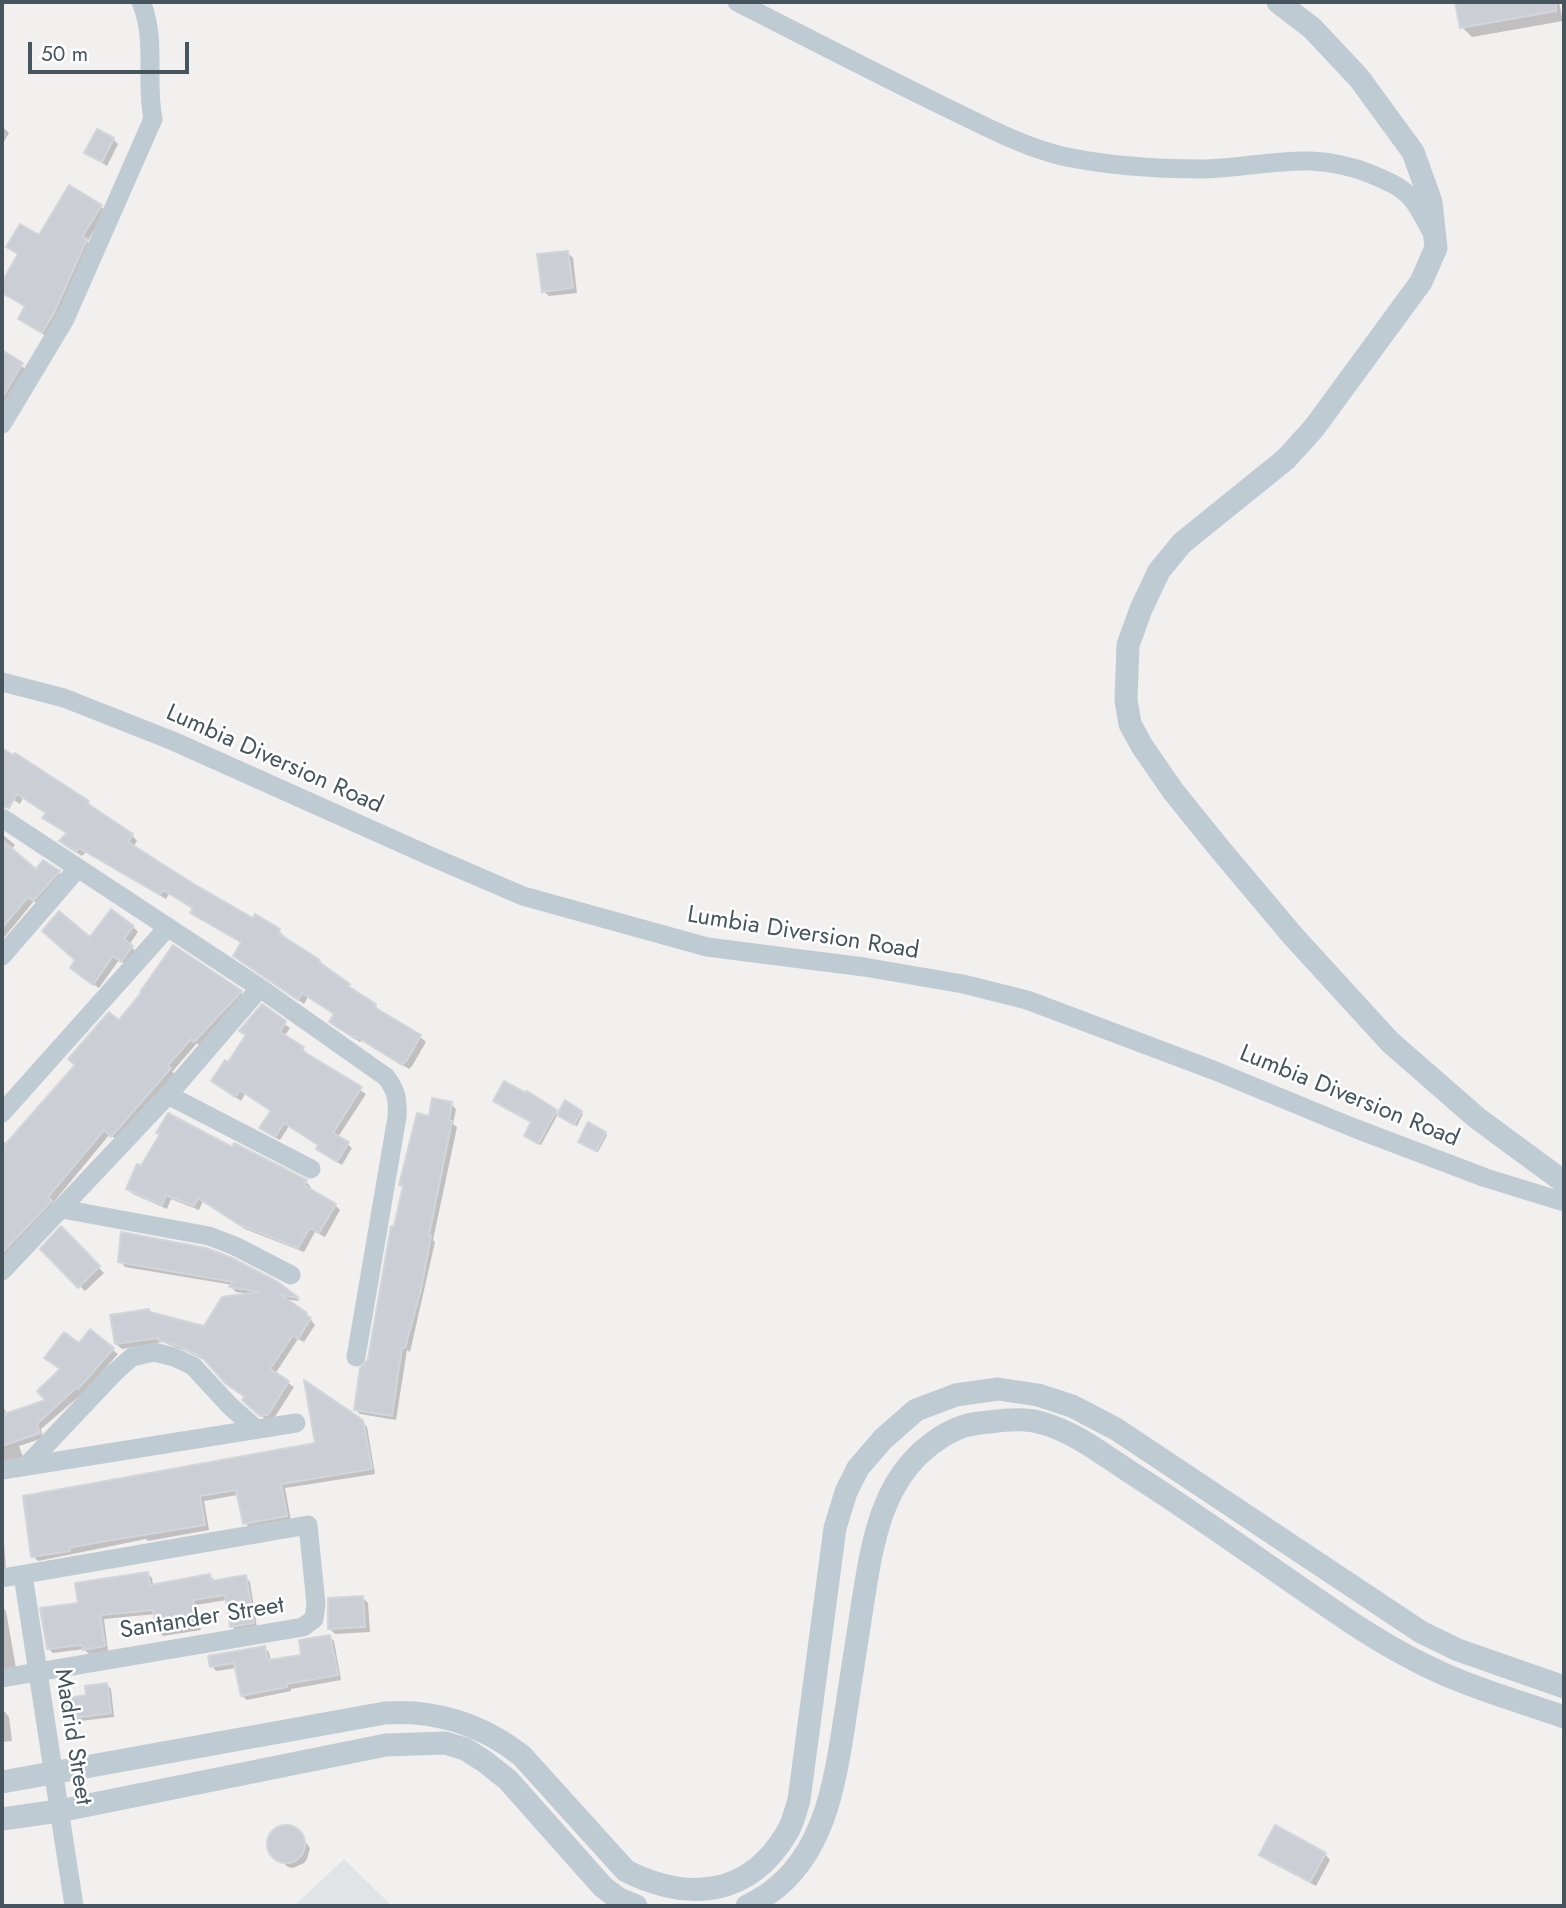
<!DOCTYPE html>
<style>
body{margin:0}
#map{position:relative;width:1566px;height:1908px;overflow:hidden;background:#f2efef;font-family:Jost,sans-serif}
canvas{display:block}
.frame{position:absolute;inset:0;border:4px solid #46545d;pointer-events:none}
.scale{position:absolute;left:28px;top:42px;width:161px;height:32px;box-sizing:border-box;border:4px solid #46545d;border-top:0;padding-left:9px;font-size:21px;line-height:24px;white-space:nowrap;color:#46545d;-webkit-text-stroke:5px #fff;paint-order:stroke}
</style>
<div id="map">
<canvas width="1566" height="1908"></canvas>
<div class="frame"></div>
<div class="scale">50 m</div>
</div>
<script>
const ctx = document.querySelector('canvas').getContext('2d');
ctx.lineJoin = 'round';
function fillPath(path, color) { ctx.fillStyle = color; ctx.fill(path, 'evenodd'); }
function stroke(path, color, width, dash) { ctx.strokeStyle = color; ctx.lineWidth = width; ctx.lineCap = dash ? 'butt' : 'round'; ctx.setLineDash(dash || []); ctx.stroke(path); }
function drawText(font, color, halo, rows, align = 'center') {
  ctx.font = font + ' Jost,sans-serif'; ctx.lineWidth = 5; ctx.setLineDash([]); ctx.textBaseline = 'middle'; ctx.strokeStyle = halo; ctx.fillStyle = color; for (const [text, x, y, turn = 0] of rows) {
    ctx.save(); ctx.translate(x, y); ctx.rotate((+turn || 0) * Math.PI / 180); ctx.textAlign = isNaN(turn) ? turn : align; if (halo) ctx.strokeText(text, 0, 0); ctx.fillText(text, 0, 0); ctx.restore();
  }
}
const airport = new Path2D(`
 M344,1859L392,1906H294Z`);
const shadow = new Path2D(`
 M1457,2H1559L1563,21L1472,37L1462,27Z
 M2,126L9,133L2,145Z
 M113,139L118,144L107,166L86,153Z
 M101,206L105,211L87,242L91,246L47,337L20,319L26,308L2,292V286L19,256L8,247L40,238Z
 M568,253L573,258L577,293L549,296L543,291Z
 M6,355L27,370L2,416V361Z
 M2,750L88,803L132,835L137,841L133,847L192,884L254,920L279,931L284,936L283,939L319,961L324,968L375,1005L380,1011L379,1013L420,1037L426,1042L412,1066L409,1069L362,1040L360,1042L337,1027L335,1015L308,997L304,1004L241,961L243,944L198,918L192,912L194,910L169,894L166,899L86,852L82,856L67,846L62,841L68,834L50,823L45,817L47,814L23,798L20,804L2,792Z
 M2,834L15,845L11,850L36,871L58,872L63,877L39,905L34,901L2,940Z
 M133,927L138,932L129,945L137,952L127,965L119,960L99,988L77,973L91,940Z
 M241,992L245,997L200,1046L197,1043L172,1072L175,1074L117,1141L110,1134L52,1204L55,1207L6,1259L2,1255V1145L4,1142L7,1144L120,1023Z
 M262,1007L290,1028L284,1037L302,1048L307,1053L306,1055L366,1094L338,1137L352,1148L342,1165L323,1154L318,1149L320,1146L289,1126L280,1140L266,1133L262,1128L273,1112L245,1094L241,1101L213,1081L228,1065L247,1037L242,1031Z
 M451,1104L456,1109L453,1124L457,1127L433,1240L435,1242L410,1352L407,1350L396,1420L360,1414L355,1409L370,1360L396,1229L430,1118Z
 M555,1112L558,1114L541,1145L528,1138Z
 M581,1112L583,1114L577,1126L561,1117Z
 M605,1133L607,1135L598,1152L582,1143Z
 M233,1150L306,1182L311,1187L309,1190L335,1205L340,1210L325,1237L315,1232L304,1252L245,1229L203,1201L199,1210L171,1199L167,1209L133,1194L128,1189Z
 M61,1229L104,1273L85,1291L42,1249Z
 M120,1261L277,1284L300,1301L284,1299L306,1314L315,1325L304,1342L298,1339L275,1374L294,1387L273,1420L267,1421L250,1405L246,1398L208,1362L186,1351L162,1342L122,1349L116,1344L149,1310L153,1315L205,1327L251,1294L236,1292L231,1287L233,1285L125,1267Z
 M91,1332L118,1354L84,1392L41,1429L43,1438L19,1446L23,1457L2,1462V1405L8,1415L49,1401L62,1370Z
 M362,1421L367,1427L375,1474L285,1488L291,1521L250,1528L245,1523L237,1495L204,1501L209,1530L148,1541L146,1539L38,1561L33,1556L317,1445Z
 M2,1516L6,1568L2,1569Z
 M148,1574L152,1578L153,1586L210,1576L214,1580L245,1577L250,1582L257,1627L236,1631L232,1626L227,1600L196,1605L201,1630L163,1636L158,1631L156,1614L104,1619L108,1651L89,1654L84,1649L53,1653L48,1648L80,1604Z
 M363,1598L368,1603L370,1632L335,1634L330,1629Z
 M2,1607L6,1611L16,1668L2,1673Z
 M330,1637L334,1641L341,1680L291,1689V1691L247,1700L242,1696L236,1668L216,1671L212,1666L264,1648L269,1652L271,1661L303,1656Z
 M107,1685L111,1689L114,1717L72,1722L67,1718L88,1697Z
 M4,1711L9,1717L12,1741L2,1742V1712Z
 M288,1827L298,1832L310,1848L307,1859L304,1863L293,1868L288,1867L273,1854L270,1843L271,1838L277,1830Z
 M1325,1854L1330,1860L1316,1886L1266,1860L1261,1855Z`);
const building = new Path2D(`
 M1455,2H1556V11L1460,28Z
 M97,129L114,138L102,162L84,153Z
 M69,185L102,205L82,237L87,239L54,313L42,333L18,319L25,306L2,293V282L18,254L6,247L20,224L39,235Z
 M568,251L573,288L542,292L537,254Z
 M2,350L23,363L2,398Z
 M2,748L13,755L15,753L89,801L88,804L133,834L128,842L192,883L253,918L255,914L280,929L278,933L320,960L319,962L350,984L348,986L376,1004L374,1007L421,1035L407,1060L402,1065L355,1036L354,1038L329,1022L334,1014L302,993L298,1000L233,956L241,942L190,913L193,908L163,890L160,895L79,848L76,852L59,841L67,833L42,818L46,813L17,794L9,808L2,806Z
 M2,840L36,869L43,860L60,871L33,901L28,897L2,928Z
 M111,909L134,926L124,939L133,946L121,962L113,956L93,985L70,968L75,960L42,931L59,911L90,937Z
 M173,945L242,991L194,1042L191,1039L168,1065L171,1068L111,1137L104,1130L48,1197L52,1201L2,1253V1148L75,1065L68,1059L109,1012L119,1020L141,993L140,992Z
 M262,1004L286,1021L280,1032L304,1047L301,1050L362,1087L333,1133L349,1142L337,1162L316,1149L318,1145L284,1123L275,1137L259,1128L271,1111L240,1090L235,1097L211,1081L225,1060L228,1062L246,1035L239,1031Z
 M504,1081L526,1093L527,1091L557,1110L538,1144L524,1136L531,1122L493,1101Z
 M432,1098L452,1102L449,1120L452,1121L429,1235L431,1236L421,1289L405,1348L402,1347L392,1416L354,1410L360,1368L368,1359L391,1226H394L403,1186L399,1185L417,1113L429,1116Z
 M565,1100L582,1111L574,1125L557,1115Z
 M168,1113L232,1147L234,1143L307,1180L304,1185L336,1204L319,1233L310,1228L298,1248L238,1224L198,1198L194,1206L166,1195L162,1205L126,1189L137,1164L141,1166L160,1134L156,1133Z
 M588,1122L606,1132L596,1151L578,1142Z
 M61,1226L100,1266L78,1288L40,1249Z
 M121,1232L206,1248L230,1257L278,1282L299,1298L281,1295L307,1313L306,1315L311,1318L298,1339L293,1335L270,1369L289,1381L268,1415L260,1416L242,1400L245,1397L226,1384L202,1357L179,1346L158,1340V1338L115,1344L110,1315L149,1309L150,1312L204,1326L222,1297L260,1292L229,1287L233,1282L118,1262Z
 M90,1329L114,1348L78,1389L77,1387L37,1424L40,1433L2,1446V1415L45,1400L37,1391L60,1369L44,1358L64,1332L79,1343Z
 M304,1380L363,1420L372,1469L281,1484L287,1516L243,1524L236,1490L200,1496L205,1525L100,1542L69,1548L70,1551L31,1557L23,1496L315,1443Z
 M148,1572L150,1585L210,1574L211,1581L246,1575L254,1623L230,1627L225,1595L193,1600L197,1626L157,1632L153,1610L100,1615L105,1646L83,1650L82,1645L47,1649L40,1608L78,1603L75,1583Z
 M363,1596L365,1627L328,1629V1598Z
 M330,1635L338,1675L287,1684V1687L241,1696L234,1663L210,1667L208,1656L265,1646L268,1660L301,1655L299,1640Z
 M107,1683L111,1713L66,1719L63,1699L86,1695L85,1686Z
 M1275,1825L1326,1853L1310,1882L1259,1855Z
 M267 1844a19 19 0 1 1 38 0a19 19 0 1 1-38 0Z`);
const minor = new Path2D(`
 M737,2C806,37 875,73 945,107C983,125 1021,146 1062,156C1108,166 1157,169 1204,169C1267,167 1308,149 1371,174C1385,180 1401,186 1411,198C1420,208 1426,223 1433,234
 M2,424L65,319L153,119C145,80 157,39 141,2
 M2,682L64,698L173,741L430,856L523,896L707,947L864,967L963,984L1027,1000L1213,1070L1354,1128L1486,1178L1564,1202
 M2,818L260,988L386,1077C397,1091 398,1101 397,1117L356,1357
 M2,956L78,868
 M168,1095L311,1169
 M2,1113L168,927
 M62,1209L209,1236L235,1246L291,1275
 M2,1271L168,1095L260,988
 M27,1465L115,1372L132,1357L154,1352L174,1357L193,1366L230,1406L255,1428
 M2,1470L296,1423
 M23,1575L74,1906
 M2,1578L308,1525L316,1604L314,1619L303,1627L2,1678`);
const tertiary = new Path2D(`
 M1278,2L1312,28L1359,78L1413,152L1431,202L1436,248L1421,282L1314,428L1286,459L1182,543L1159,571L1141,609L1128,645L1126,700L1130,724L1142,746L1173,791L1219,848L1293,936L1390,1042L1477,1118L1564,1182
 M2,1782L385,1713C435,1709 483,1725 522,1756L626,1871C689,1902 750,1897 788,1831C793,1822 796,1810 799,1800L835,1528L846,1492L858,1468L883,1439L916,1410L956,1395L998,1389L1038,1395L1072,1406L1116,1429L1421,1632L1458,1650L1564,1687
 M2,1819L59,1811L386,1745L445,1743L465,1749L484,1761L508,1780L603,1887L619,1899L636,1906
 M747,1906C755,1903 761,1898 768,1894C829,1852 836,1772 847,1705C852,1670 858,1635 863,1601C872,1545 881,1482 930,1445C945,1433 960,1425 980,1423C1000,1421 1022,1417 1042,1423C1075,1432 1105,1456 1133,1474C1207,1521 1277,1573 1349,1621C1382,1643 1417,1663 1453,1678C1489,1693 1527,1704 1564,1717`);
const streetNames = [
 ["Lumbia Diversion Road",274,760,24],
 ["Lumbia Diversion Road",803,934,9],
 ["Lumbia Diversion Road",1349,1097,22],
 ["Santander Street",202,1619,-9],
 ["Madrid Street",72,1737,81]
];
fillPath(airport, '#e0e4e7');
fillPath(shadow, '#0003');
fillPath(building, '#cbced4');
stroke(building, '#d2d6db', 2);
stroke(minor, '#bfcbd2', 19);
stroke(tertiary, '#bfcbd2', 23);
drawText('24px', '#46545d', '#fff', streetNames);
</script>
